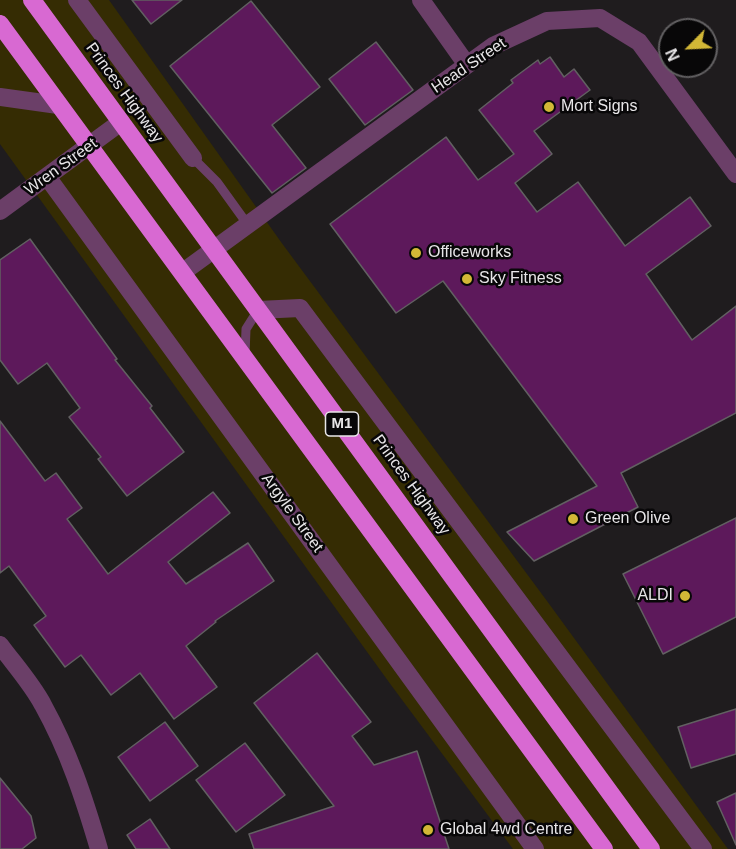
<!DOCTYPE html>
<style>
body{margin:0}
#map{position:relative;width:736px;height:849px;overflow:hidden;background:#1f1c1e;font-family:Helvetica,sans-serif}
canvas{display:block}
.north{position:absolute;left:658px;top:18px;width:60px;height:60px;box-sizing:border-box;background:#080708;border:2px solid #626062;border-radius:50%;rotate:246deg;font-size:16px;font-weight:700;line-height:24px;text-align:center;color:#e8e6e8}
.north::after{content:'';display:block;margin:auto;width:21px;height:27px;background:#d2b736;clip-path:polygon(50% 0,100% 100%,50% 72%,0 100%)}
</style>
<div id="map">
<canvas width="736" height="849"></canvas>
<div class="north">N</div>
</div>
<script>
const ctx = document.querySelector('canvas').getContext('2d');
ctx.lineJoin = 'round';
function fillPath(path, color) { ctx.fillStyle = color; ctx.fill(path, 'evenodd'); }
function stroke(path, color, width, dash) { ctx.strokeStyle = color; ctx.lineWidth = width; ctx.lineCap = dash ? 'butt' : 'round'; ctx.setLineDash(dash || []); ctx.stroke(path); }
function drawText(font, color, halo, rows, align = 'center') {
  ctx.font = font + ' Helvetica,sans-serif'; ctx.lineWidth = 5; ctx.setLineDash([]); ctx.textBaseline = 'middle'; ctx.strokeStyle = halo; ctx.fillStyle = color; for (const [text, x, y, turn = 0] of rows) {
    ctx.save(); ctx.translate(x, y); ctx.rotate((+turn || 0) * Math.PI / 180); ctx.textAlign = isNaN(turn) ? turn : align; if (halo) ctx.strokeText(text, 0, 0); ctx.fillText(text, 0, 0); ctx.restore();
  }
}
const green = new Path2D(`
 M0,0H109L281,242L547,601L728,849H513L391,685L0,144Z`);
const building = new Path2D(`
 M132,0H182L151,24Z
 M251,1L320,87L272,125L306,168L272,193L170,66Z
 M376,42L413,90L365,125L329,79Z
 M550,57L564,77L574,69L590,90L534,131L552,154L515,183L537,212L578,182L625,246L690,197L711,226L646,274L692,340L736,306V413L621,473L638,507L534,561L507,532L597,486L443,281L396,313L330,224L446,137L478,180L514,154L479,110L513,83L511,80L538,60L540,64Z
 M30,239L117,359L115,360L152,406L150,408L184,452L127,496L98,459L101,457L69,417L80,408L47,363L18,384L0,360V260Z
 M0,421L45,481L56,473L82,508L67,519L108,574L213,492L230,513L168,562L186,584L248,543L274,581L215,621L216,622L186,646L217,687L174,719L140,673L111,695L81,655L65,667L34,625L46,616L9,566L0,573Z
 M736,518V617L663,654L623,574Z
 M317,653L371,722L352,736L374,765L417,751L449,849H254L249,834L334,806L254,703Z
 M736,709V754L691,768L678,727Z
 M165,722L198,766L150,801L118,757Z
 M245,743L285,795L236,832L196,780Z
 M0,778L31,816L36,838L22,849H0Z
 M736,793V845L717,802Z
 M150,819L170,849H136L127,835Z`);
const lane = new Path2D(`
 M193,158L217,182L248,225
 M245,355L246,329L258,310`);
const street = new Path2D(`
 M77,0L193,158
 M421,0L467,65
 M0,97L58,105
 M48,178L535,849
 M0,211L121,122
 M183,272L493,46L547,21L600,18L639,42L736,174
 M258,310L300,308L703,849
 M0,645C14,664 32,684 43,705C69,752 84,798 99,849`);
const highway = new Path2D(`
 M32,0L651,849
 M0,24L604,849`);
const markers = [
 [549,107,6,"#d2b736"],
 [416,253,6,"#d2b736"],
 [467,279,6,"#d2b736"],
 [573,519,6,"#d2b736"],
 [685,596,6,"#d2b736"],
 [428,830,6,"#d2b736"]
];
const shields = [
 [342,424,33]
];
const shieldNames = [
 ["M1",342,424]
];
const streetNames = [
 ["Head Street",469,66,-34],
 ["Princes Highway",124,93,54],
 ["Wren Street",61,167,-36],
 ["Princes Highway",411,485,54],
 ["Argyle Street",292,513,54]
];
const poiNames = [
 ["Mort Signs",561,107],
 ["Officeworks",428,253],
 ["Sky Fitness",479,279],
 ["Green Olive",585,519],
 ["ALDI",673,596,"right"],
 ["Global 4wd Centre",440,830]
];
fillPath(green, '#352c03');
fillPath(building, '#5d195b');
stroke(building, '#626062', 1.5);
stroke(lane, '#6b3f68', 9);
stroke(street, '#6b3f68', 18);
stroke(highway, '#d869d2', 18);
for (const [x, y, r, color] of markers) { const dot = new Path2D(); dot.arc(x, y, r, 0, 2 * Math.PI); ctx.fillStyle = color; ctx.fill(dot); stroke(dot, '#080708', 2); }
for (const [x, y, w] of shields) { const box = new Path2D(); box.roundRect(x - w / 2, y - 12, w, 24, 4.5); ctx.fillStyle = '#080708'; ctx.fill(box); stroke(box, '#e8e6e8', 1.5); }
drawText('bold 15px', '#e8e6e8', null, shieldNames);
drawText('16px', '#e8e6e8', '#080708', streetNames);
drawText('16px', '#e8e6e8', '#080708', poiNames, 'left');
</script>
